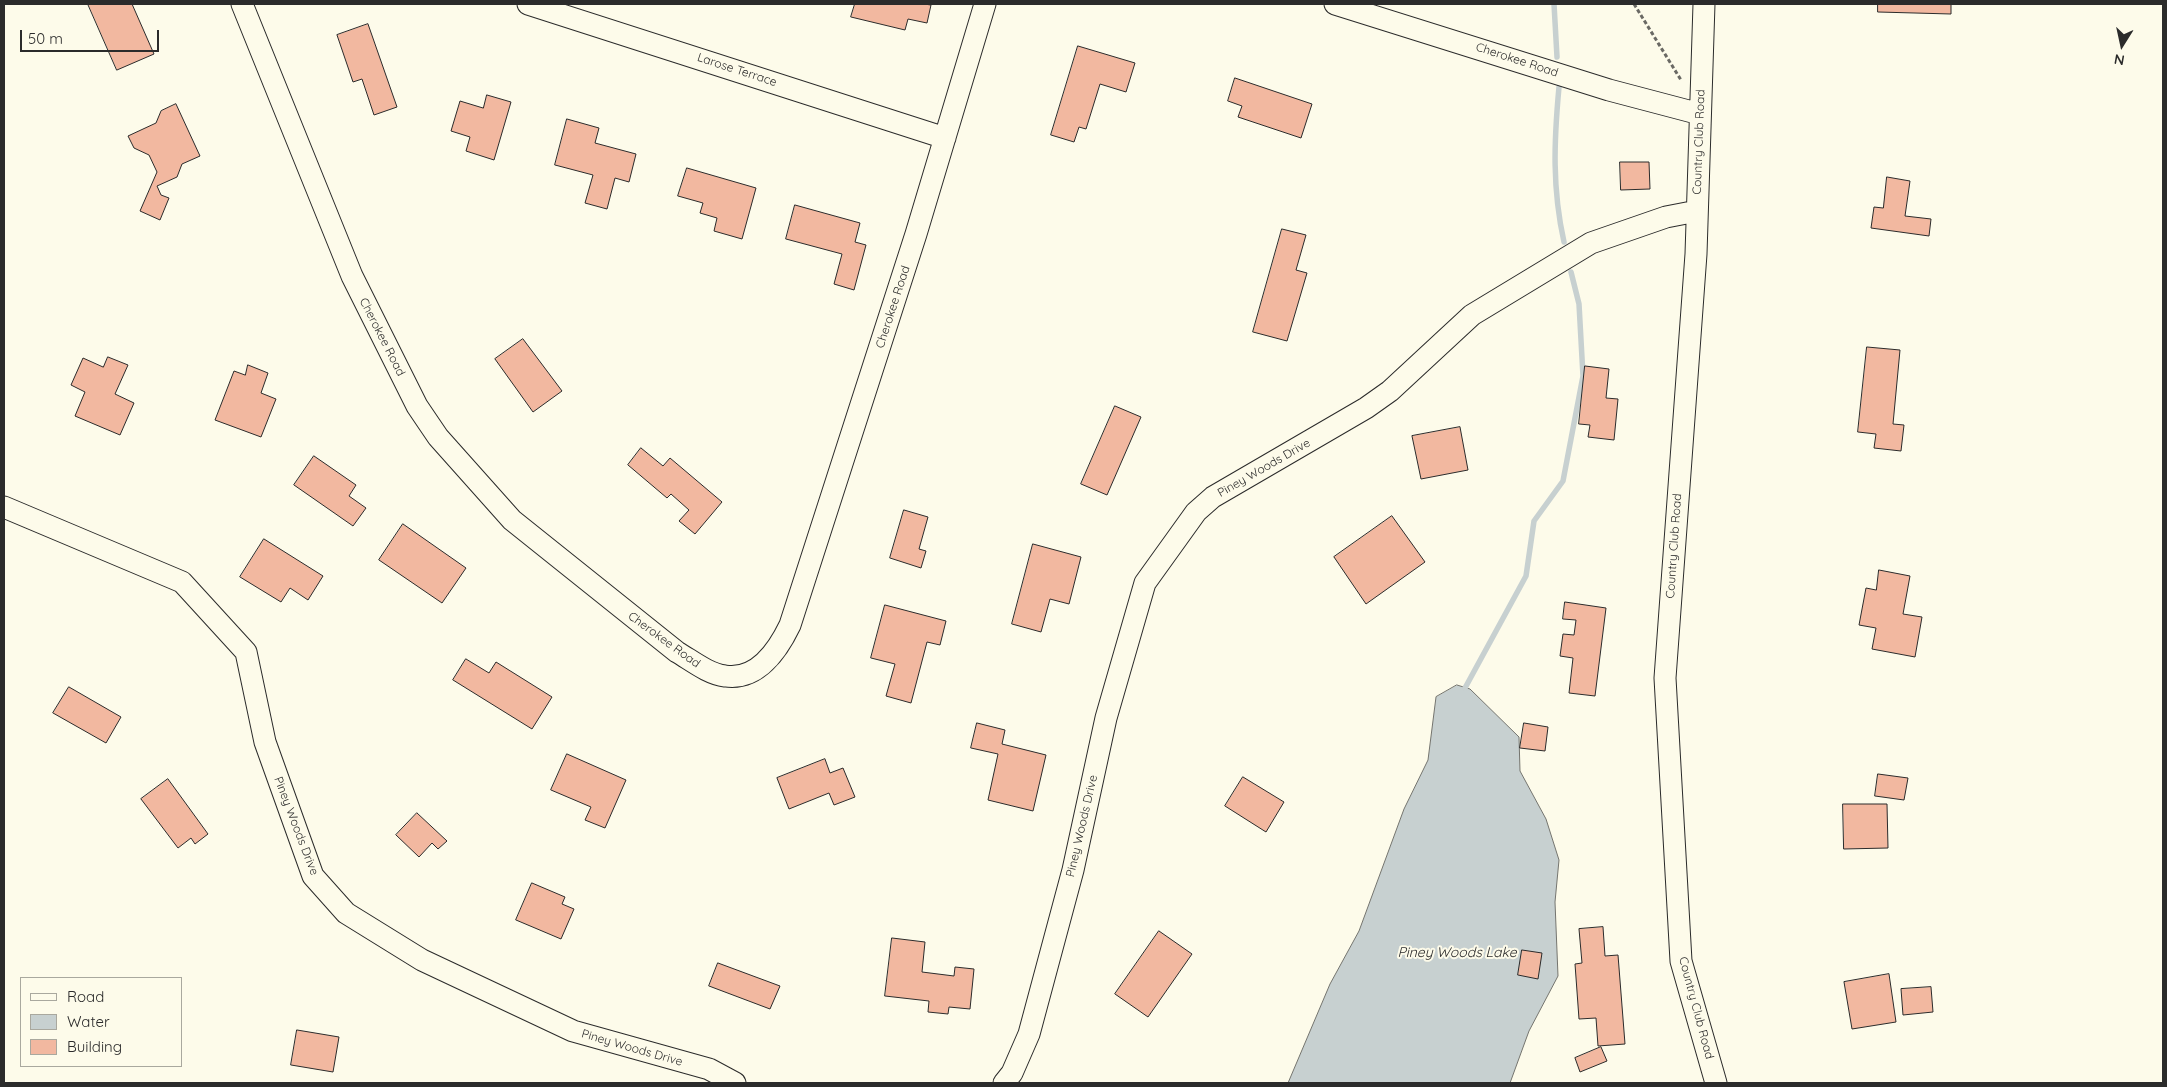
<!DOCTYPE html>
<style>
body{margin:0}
#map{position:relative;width:2167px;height:1087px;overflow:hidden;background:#fdfbea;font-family:Quicksand,sans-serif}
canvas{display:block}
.frame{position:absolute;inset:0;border:5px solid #2b2b2b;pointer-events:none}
.legend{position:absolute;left:20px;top:977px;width:162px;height:90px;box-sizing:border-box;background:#fdfbea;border:1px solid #a9a89e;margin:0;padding:6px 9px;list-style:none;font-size:15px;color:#2b2b2b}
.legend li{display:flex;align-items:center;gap:10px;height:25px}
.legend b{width:25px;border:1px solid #a9a89e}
.north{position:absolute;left:2097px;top:20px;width:50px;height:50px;-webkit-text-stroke:4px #fdfbea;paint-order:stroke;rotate:190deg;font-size:14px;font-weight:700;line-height:20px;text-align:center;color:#2b2b2b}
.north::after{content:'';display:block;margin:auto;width:18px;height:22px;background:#2b2b2b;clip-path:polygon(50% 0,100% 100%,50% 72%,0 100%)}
.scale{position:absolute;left:20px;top:30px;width:139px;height:22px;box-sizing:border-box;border:2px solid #2b2b2b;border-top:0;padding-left:6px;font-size:15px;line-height:18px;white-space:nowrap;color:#2b2b2b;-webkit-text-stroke:4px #fdfbea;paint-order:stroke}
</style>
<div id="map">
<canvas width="2167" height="1087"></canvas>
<div class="frame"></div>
<ul class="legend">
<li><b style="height:6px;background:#fdfbea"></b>Road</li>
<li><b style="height:14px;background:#c7d0d0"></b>Water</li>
<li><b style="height:14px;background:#f2b8a0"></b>Building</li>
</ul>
<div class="north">N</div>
<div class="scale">50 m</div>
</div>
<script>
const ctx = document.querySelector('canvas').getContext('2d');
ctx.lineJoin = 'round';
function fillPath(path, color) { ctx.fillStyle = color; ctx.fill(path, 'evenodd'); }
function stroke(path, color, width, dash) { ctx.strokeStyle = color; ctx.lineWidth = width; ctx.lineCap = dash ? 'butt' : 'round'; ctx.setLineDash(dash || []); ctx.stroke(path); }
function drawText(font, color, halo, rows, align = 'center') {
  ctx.font = font + ' Quicksand,sans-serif'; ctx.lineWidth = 4; ctx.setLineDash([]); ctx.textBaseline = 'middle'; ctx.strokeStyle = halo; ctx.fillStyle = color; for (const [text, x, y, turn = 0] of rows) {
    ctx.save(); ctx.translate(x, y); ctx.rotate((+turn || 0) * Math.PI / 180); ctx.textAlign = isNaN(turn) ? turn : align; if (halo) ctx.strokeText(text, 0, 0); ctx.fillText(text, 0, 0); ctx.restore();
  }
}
const water = new Path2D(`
 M1457,685L1470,689L1519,737L1520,771L1546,819L1559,860L1555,902L1558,976L1529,1031L1510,1083H1288L1330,984L1359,931L1404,809L1428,760L1436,697Z`);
const stream = new Path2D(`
 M1554,4L1557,57
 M1559,87C1554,141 1552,188 1564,242
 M1465,688L1526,576L1534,521L1563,481L1583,376L1579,304L1571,272`);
const building = new Path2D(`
 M88,4H132L154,54L117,70Z
 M855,4H924L931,5L927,23L908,19L905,30L851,17Z
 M1878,4H1951V14L1878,12Z
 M368,24L397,107L374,115L362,79L353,82L337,35Z
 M1078,46L1135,63L1126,92L1100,84L1086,129L1079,127L1074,142L1051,135Z
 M1235,78L1312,104L1301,138L1238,117L1242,106L1228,101Z
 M487,95L511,102L494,160L466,151L470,137L451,131L460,101L483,108Z
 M176,104L200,156L182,164L177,177L157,186L161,195L169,198L160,220L140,211L157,172L149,155L134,148L128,136L156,123L161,111Z
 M567,119L599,128L595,143L636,154L629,182L615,178L607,209L585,203L593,175L555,165Z
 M1620,162H1649L1650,189L1621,190Z
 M687,168L756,188L742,239L714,231L717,218L700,213L703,203L678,196Z
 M1887,177L1910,181L1905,216L1931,219L1929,236L1871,228L1874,207L1883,208Z
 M795,205L860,223L855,242L866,245L854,290L834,284L842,254L786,239Z
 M1282,229L1306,235L1296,270L1307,273L1287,341L1253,332Z
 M523,339L562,391L533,412L495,359Z
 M1867,347L1900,350L1893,424L1904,425L1901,451L1874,448L1876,434L1858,432Z
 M108,357L128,365L115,394L134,403L120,435L75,416L85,392L71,385L83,358L103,367Z
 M248,365L268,373L261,393L276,399L261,437L215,420L234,371L245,375Z
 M1585,366L1609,369L1606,398L1618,399L1614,440L1588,437L1590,425L1579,424Z
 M1115,406L1141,417L1107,495L1081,484Z
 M1460,427L1468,470L1421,479L1412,436Z
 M641,448L663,466L670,458L722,502L695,534L679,521L689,510L671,494L667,498L628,465Z
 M314,456L356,485L349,496L366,508L353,526L294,485Z
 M904,510L928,517L919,549L926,551L921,568L890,558Z
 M1392,516L1425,562L1366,604L1334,557Z
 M403,524L466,568L442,603L379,560Z
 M264,539L323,576L308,600L290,588L281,602L240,577Z
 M1033,544L1081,557L1069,604L1050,599L1041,632L1012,624Z
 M1879,570L1910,576L1903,614L1922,617L1915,657L1872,649L1876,628L1859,625L1866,588L1876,590Z
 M1565,602L1606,608L1595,696L1569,693L1573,658L1560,656L1563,634L1574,635L1576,620L1563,619Z
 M885,605L946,621L940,645L927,642L911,703L886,696L895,664L871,658Z
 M466,659L489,673L496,662L552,697L532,729L453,680Z
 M69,687L121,717L106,743L53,713Z
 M977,723L1005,730L1002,744L1046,755L1033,811L988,800L998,754L971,748Z
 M1524,723L1548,727L1545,751L1520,748Z
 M567,754L626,780L605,828L585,820L591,807L551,790Z
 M825,759L830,773L843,768L855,797L834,805L829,793L789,809L777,778Z
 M1878,774L1908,778L1904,800L1875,796Z
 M1243,777L1284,802L1266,832L1225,806Z
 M168,779L208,834L195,844L191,838L178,848L141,799Z
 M1843,804H1887L1888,848L1844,849Z
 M417,813L447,841L438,849L432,843L419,857L396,835Z
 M532,883L565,897L562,904L574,909L561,939L516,920Z
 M1603,927L1605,956L1618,955L1625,1044L1598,1046L1596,1018L1579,1019L1575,964L1582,963L1579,929Z
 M1159,931L1192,954L1148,1017L1115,994Z
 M892,938L925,942L922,972L954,976L955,967L974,969L970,1009L949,1007L948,1014L928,1012L929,1001L885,996Z
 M1522,950L1542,953L1538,979L1518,975Z
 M718,963L780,986L770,1009L709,986Z
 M1889,974L1896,1022L1852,1029L1844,982Z
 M1931,987L1933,1012L1903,1015L1901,989Z
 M297,1030L339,1037L333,1072L291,1065Z
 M1601,1047L1607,1061L1580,1072L1575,1058Z`);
const path = new Path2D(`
 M1634,4L1681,80`);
const minor = new Path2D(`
 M242,4L352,276L417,406L438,437L512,520L677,652C691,660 708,674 725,676C757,681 778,650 790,625L916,234L985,4
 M528,4L945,138
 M1335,4L1609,90L1700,114
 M1704,4L1696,254L1665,678L1681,961L1716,1083
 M4,507L182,582L246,652L265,742L313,876L346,913L422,960L573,1031L709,1069L735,1083
 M1004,1083L1012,1073L1029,1034L1073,870L1106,718L1145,583L1196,512L1213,497L1366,408L1390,391L1472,315L1591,243L1666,217L1697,211`);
const streetNames = [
 ["Cherokee Road",1517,60,18],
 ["Larose Terrace",737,70,18],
 ["Country Club Road",1699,142,-88],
 ["Cherokee Road",893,307,-72],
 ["Cherokee Road",382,337,63],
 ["Piney Woods Drive",1264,468,-30],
 ["Country Club Road",1674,546,-86],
 ["Cherokee Road",664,640,36],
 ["Piney Woods Drive",296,826,69],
 ["Piney Woods Drive",1082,826,-77],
 ["Country Club Road",1696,1008,75],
 ["Piney Woods Drive",632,1048,16]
];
const waterNames = [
 ["Piney Woods Lake",1457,953]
];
fillPath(water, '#c7d0d0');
stroke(water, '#74746e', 1);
stroke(stream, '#c7d0d0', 5.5);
fillPath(building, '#f2b8a0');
stroke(building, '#2b2b2b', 1);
stroke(minor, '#2b2b2b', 23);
stroke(path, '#6a6964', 3, [4, 2.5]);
stroke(minor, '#fdfbea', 21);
drawText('12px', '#2b2b2b', '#fdfbea', streetNames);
drawText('italic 14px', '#2b2b2b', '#fdfbea', waterNames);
</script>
